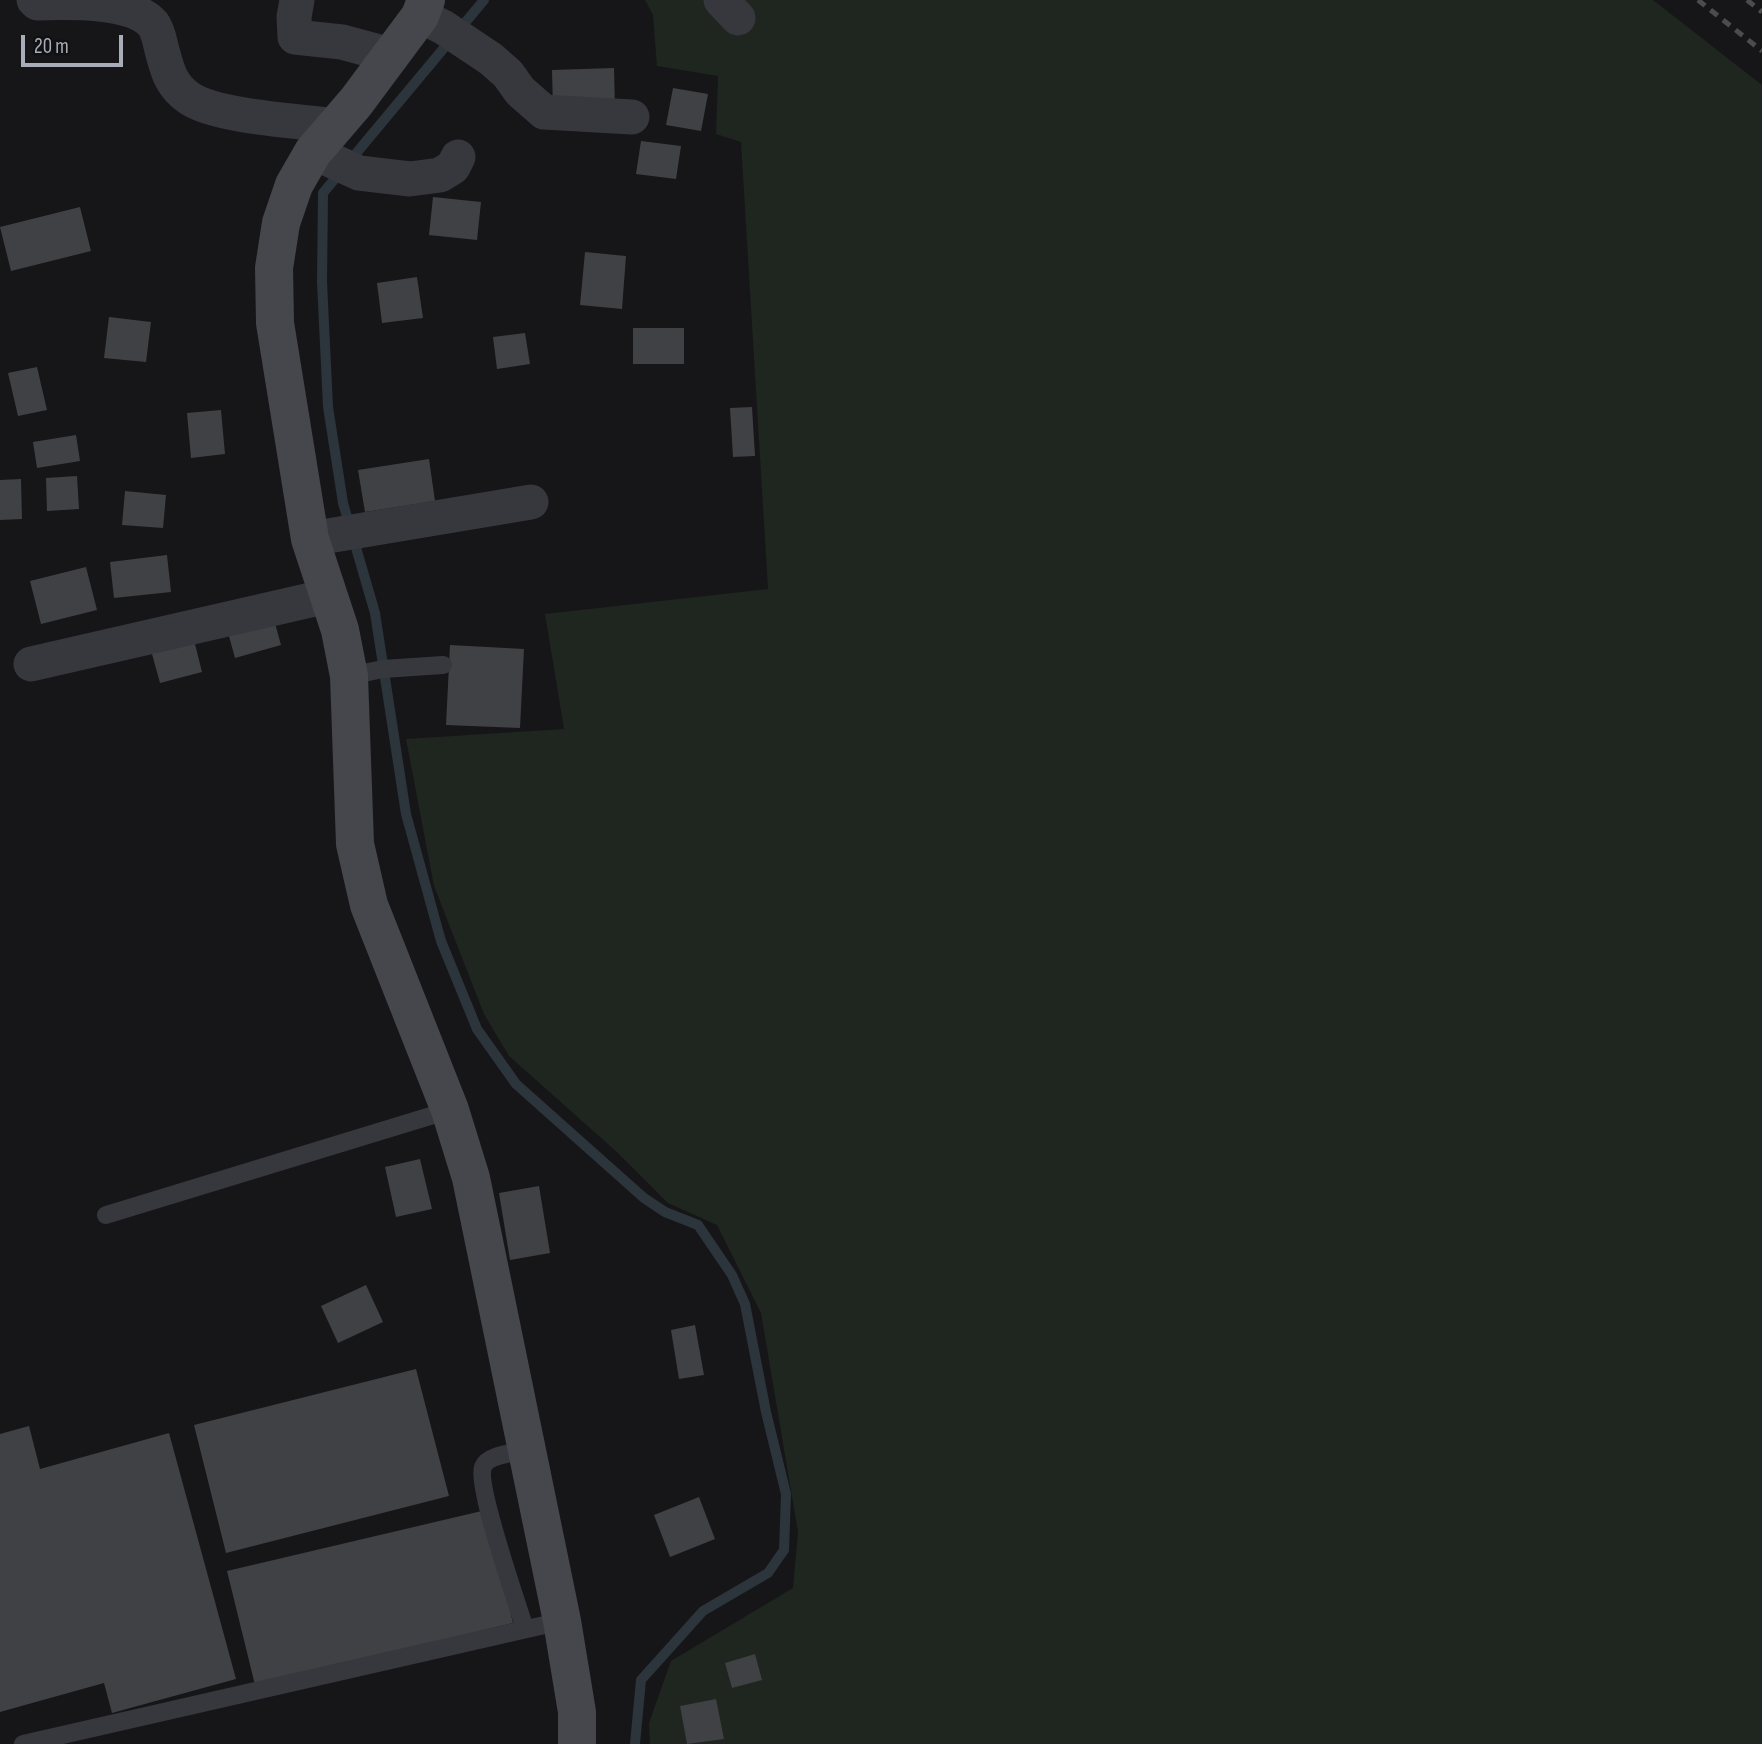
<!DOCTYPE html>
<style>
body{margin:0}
#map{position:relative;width:1762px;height:1744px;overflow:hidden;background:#161618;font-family:"Sofia Sans Condensed",sans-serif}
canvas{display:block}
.scale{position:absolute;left:21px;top:35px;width:102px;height:32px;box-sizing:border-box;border:4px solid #a8adb8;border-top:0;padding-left:9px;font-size:21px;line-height:24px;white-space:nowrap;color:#a8adb8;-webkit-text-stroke:5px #111113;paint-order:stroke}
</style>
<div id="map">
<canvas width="1762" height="1744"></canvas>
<div class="scale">20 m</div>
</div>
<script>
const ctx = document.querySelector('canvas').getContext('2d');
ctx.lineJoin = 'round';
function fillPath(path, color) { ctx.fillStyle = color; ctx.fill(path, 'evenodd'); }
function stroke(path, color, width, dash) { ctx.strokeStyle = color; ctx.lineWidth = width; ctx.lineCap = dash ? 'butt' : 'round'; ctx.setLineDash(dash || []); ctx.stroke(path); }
const green = new Path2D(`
 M645,0H1653L1762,85V1744H650L649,1723L671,1661L793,1588L798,1532L761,1313L717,1225L668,1203L618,1153L509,1056L484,1014L434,886L406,739L564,729L545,614L768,589L741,142L716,134L718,76L657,66L653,15Z`);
const stream = new Path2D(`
 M484,0L323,193L322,282L328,407L343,503L375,613L406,814L441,941L477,1029L516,1084L644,1198L665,1212L698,1225L732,1275L745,1304L766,1412L786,1494L784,1550L768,1573L703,1611L641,1680L635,1744`);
const building = new Path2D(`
 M614,68L615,109L553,110L552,70Z
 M673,88L708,94L701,131L666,125Z
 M641,141L681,146L676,179L636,174Z
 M433,197L481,202L477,240L429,235Z
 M80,207L91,251L11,271L0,227Z
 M585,252L626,256L622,309L580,305Z
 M417,277L423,318L382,323L377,283Z
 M109,317L151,322L146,362L104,358Z
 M633,328H684V364H633Z
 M525,333L530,364L497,369L493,337Z
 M37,367L47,410L18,416L8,373Z
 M752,407L755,456L733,457L730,408Z
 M221,410L225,454L191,458L187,413Z
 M76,435L80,461L37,468L33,442Z
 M429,459L435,501L365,512L358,470Z
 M77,476L79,509L47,511L46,478Z
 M21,479L22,519L0,520V480Z
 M125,491L166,495L163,528L122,525Z
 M167,555L171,592L114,598L110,562Z
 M86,567L97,610L41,624L30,581Z
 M273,616L281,645L235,658L227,629Z
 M192,632L202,672L160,683L149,643Z
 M450,645L524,649L520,728L446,725Z
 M420,1159L432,1209L396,1217L385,1167Z
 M539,1186L550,1253L510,1260L499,1193Z
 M366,1285L383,1322L338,1343L321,1306Z
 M695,1325L704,1375L679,1379L671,1330Z
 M416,1369L449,1496L226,1553L194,1425Z
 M29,1426L40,1469L169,1433L236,1679L112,1713L104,1683L0,1712V1434Z
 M699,1497L715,1539L670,1557L654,1515Z
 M486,1510L513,1623L255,1685L227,1571Z
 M755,1654L762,1680L732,1688L725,1663Z
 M716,1699L724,1739L687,1744L680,1706Z`);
const lane = new Path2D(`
 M349,676L383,669L443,665
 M106,1215L450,1110
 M525,1629C517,1603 476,1486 483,1467C488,1454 515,1453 527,1450
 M23,1744L562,1621`);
const street = new Path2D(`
 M34,0L37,3C70,2 132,0 153,24C159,32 160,44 163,54C168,73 172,86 189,98C216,117 301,121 336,126
 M297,0L294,17L295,37L342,42L390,55
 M721,0L738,18
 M420,16L443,27L491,59L508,74L520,91L544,112L632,117
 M313,152L359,173L410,179L440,175L453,167L458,157
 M310,539L531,502
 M31,664L328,596`);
const secondary = new Path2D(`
 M426,0L420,16L356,102L313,152L294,185L281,223L274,268L275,323L310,539L340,630L349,676L355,844L369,905L450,1110L471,1178L562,1621L577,1712V1744`);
const rail = new Path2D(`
 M1698,0L1762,51
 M1747,0L1762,12`);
fillPath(green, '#1e261f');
stroke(stream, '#2c353c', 10);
fillPath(building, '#404145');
stroke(lane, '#37383d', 18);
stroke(street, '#37383d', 35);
stroke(secondary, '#45474d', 38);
stroke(rail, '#4a4c52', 5, [9, 7]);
</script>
